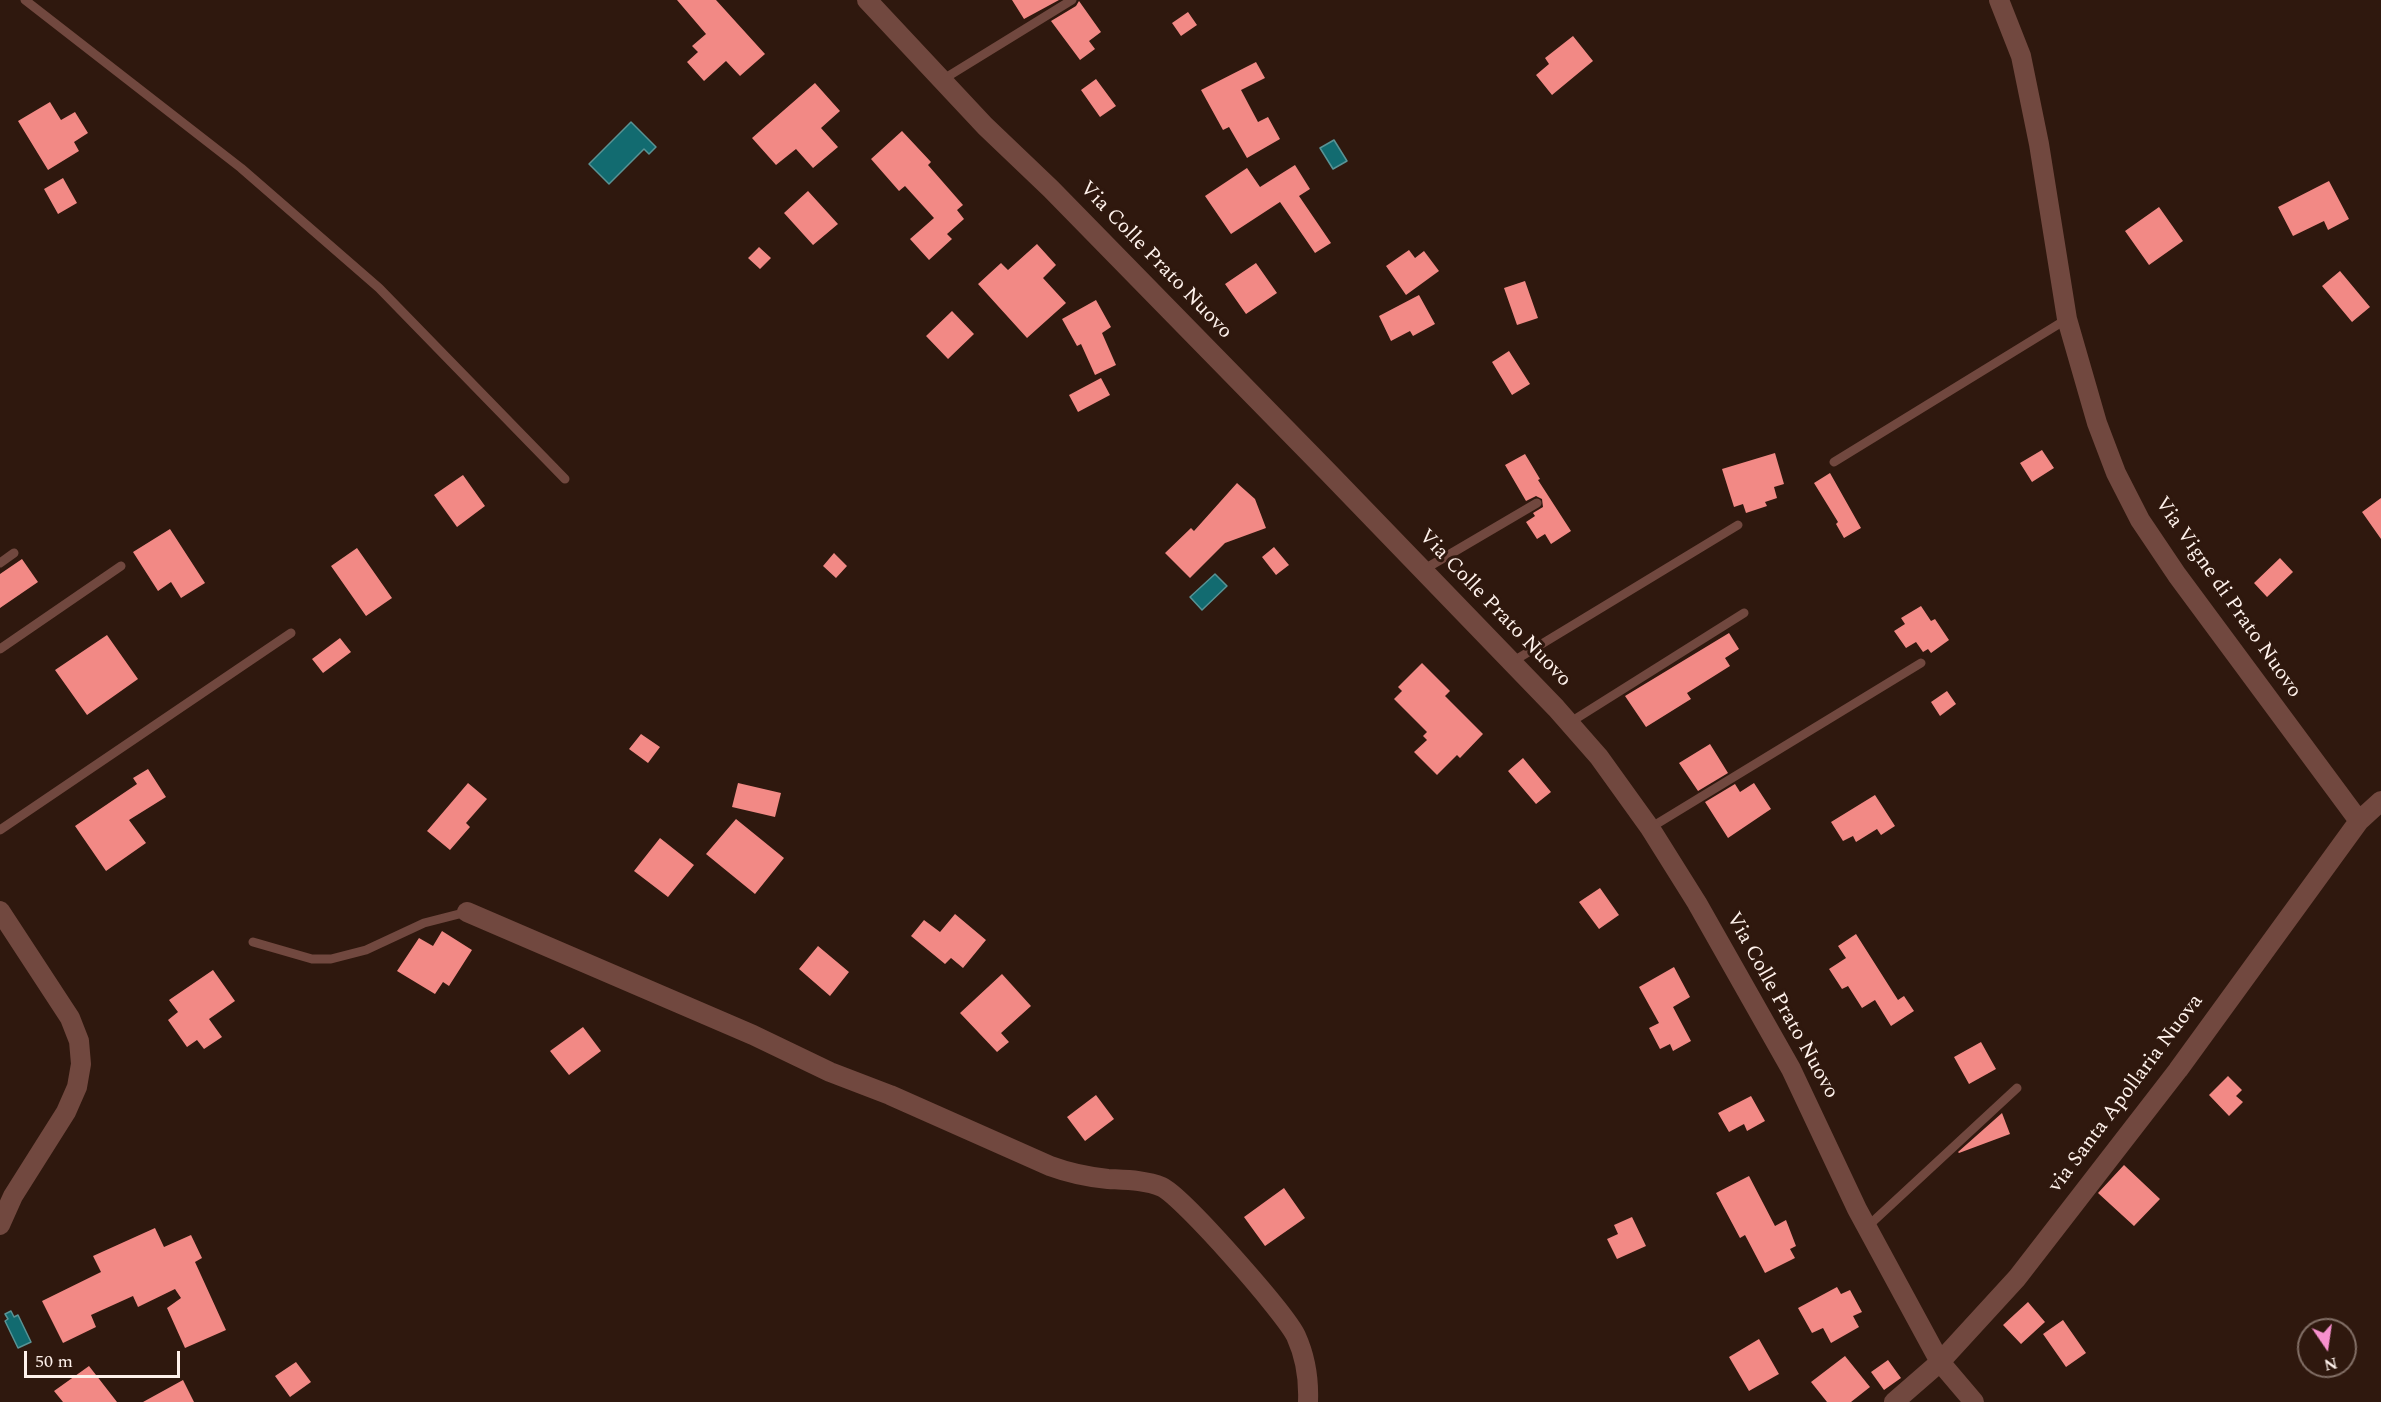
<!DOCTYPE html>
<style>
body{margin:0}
#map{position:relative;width:2381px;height:1402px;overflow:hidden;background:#2f180e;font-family:Spectral,serif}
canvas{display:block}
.north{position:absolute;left:2297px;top:1318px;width:60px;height:60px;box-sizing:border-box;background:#2f180e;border:2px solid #826f66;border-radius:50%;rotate:167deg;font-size:16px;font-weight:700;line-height:24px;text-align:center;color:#fef1eb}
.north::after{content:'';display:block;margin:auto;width:21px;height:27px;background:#f790ce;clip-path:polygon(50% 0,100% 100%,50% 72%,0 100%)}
.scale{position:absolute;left:24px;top:1351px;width:156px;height:27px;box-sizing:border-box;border:3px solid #fef1eb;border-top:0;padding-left:8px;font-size:18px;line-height:21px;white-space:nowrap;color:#fef1eb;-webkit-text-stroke:4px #2f180e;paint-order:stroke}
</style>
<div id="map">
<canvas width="2381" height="1402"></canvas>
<div class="north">N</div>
<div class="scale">50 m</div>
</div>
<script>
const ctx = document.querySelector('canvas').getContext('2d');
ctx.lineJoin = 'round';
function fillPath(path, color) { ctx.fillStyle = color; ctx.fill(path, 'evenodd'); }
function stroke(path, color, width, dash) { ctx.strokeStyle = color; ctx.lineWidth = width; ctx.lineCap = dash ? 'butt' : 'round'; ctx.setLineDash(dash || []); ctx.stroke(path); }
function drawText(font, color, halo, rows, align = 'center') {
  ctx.font = font + ' Spectral,serif'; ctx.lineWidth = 6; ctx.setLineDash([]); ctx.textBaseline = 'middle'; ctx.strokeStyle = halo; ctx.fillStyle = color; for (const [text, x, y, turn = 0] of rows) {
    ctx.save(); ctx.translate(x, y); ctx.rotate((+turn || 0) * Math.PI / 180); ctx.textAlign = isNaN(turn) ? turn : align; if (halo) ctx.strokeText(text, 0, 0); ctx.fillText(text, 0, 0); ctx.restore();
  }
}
const water = new Path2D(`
 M631,122L656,147L649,154L644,149L609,184L589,164Z
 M1334,140L1347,161L1333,169L1320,148Z
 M1215,574L1227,586L1202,610L1190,597Z
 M11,1311L14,1317L18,1315L31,1342L18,1348L5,1321L8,1319L5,1314Z`);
const building = new Path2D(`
 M677,0H716L765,54L740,76L726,61L704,81L687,62L698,52L692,46L706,34Z
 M1012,0H1059L1024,19Z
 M1079,1L1101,32L1089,41L1095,49L1080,60L1051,21L1076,6Z
 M1188,12L1197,25L1181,36L1172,23Z
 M1573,36L1593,61L1552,95L1536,75L1549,64L1545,58Z
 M1256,62L1265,78L1241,90L1258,122L1268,117L1280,139L1247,158L1229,127L1223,130L1201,90Z
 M1096,79L1116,106L1100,117L1081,90Z
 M815,83L840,111L821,128L838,147L813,168L796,149L776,165L752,138Z
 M50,102L61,120L75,112L88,133L74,142L79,151L48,170L18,121Z
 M902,131L931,162L928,165L963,205L957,210L964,219L947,234L952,239L929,260L910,239L934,218L905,186L899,191L871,159Z
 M1295,165L1310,189L1299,196L1331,243L1315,253L1280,202L1231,234L1205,196L1247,168L1260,187Z
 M63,178L77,203L58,214L44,189Z
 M2329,181L2349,219L2328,230L2324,221L2293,236L2278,207Z
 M808,191L838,224L813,245L784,213Z
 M2159,207L2183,241L2149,265L2125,231Z
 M1037,244L1056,265L1043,278L1066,303L1027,338L978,284L1001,263L1008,270Z
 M759,247L771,258L760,269L748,258Z
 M1409,250L1415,258L1424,251L1439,271L1406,295L1386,266Z
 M1256,263L1277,293L1246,314L1225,284Z
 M2340,271L2370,307L2352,322L2322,286Z
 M1525,281L1538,318L1517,325L1504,288Z
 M1419,295L1435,324L1413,336L1410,331L1391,341L1379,316Z
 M1096,300L1111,327L1102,333L1116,365L1095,375L1081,344L1077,346L1062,319Z
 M952,311L974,334L948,359L926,336Z
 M1509,351L1530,384L1512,395L1492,362Z
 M1101,378L1110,395L1078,412L1069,395Z
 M2042,450L2054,468L2032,482L2020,463Z
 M1775,453L1784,484L1774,487L1777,498L1765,502L1767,506L1746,513L1743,504L1734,507L1722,469Z
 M1525,454L1540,479L1538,480L1571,531L1551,544L1545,534L1537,539L1526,522L1535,516L1533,513L1543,507L1542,499L1536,496L1526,501L1505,465Z
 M1830,473L1861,528L1844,538L1836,524L1838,522L1814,483Z
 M463,475L485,506L457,527L434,495Z
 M1237,483L1255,499L1266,528L1225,543L1190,578L1165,553L1191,528L1194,531Z
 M2381,498V539L2362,512Z
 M170,529L205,583L181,598L171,582L158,591L133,552Z
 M1274,547L1289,565L1276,575L1262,557Z
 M357,548L392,598L366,616L331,566Z
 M834,553L847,566L836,578L823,566Z
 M2280,558L2293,572L2267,597L2254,583Z
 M22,559L38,582L0,608V574Z
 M1921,606L1931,621L1935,619L1949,640L1931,653L1928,649L1923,652L1916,642L1906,648L1894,631L1905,624L1901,618Z
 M1729,633L1739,649L1725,658L1730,666L1687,693L1691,699L1646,727L1625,696Z
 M107,635L138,679L87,715L55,670Z
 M340,638L351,652L323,673L312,659Z
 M1422,663L1450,691L1445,696L1483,734L1460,758L1457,755L1437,775L1414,752L1427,740L1423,736L1427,732L1394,699L1402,691L1398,687Z
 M1947,691L1956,704L1940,716L1931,702Z
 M641,734L660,747L648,763L629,749Z
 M1710,744L1728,773L1698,791L1679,763Z
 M1523,758L1551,792L1536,804L1508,771Z
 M148,769L166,797L129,820L146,843L106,871L75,826L137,784L133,778Z
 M468,783L487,799L466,823L470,827L450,850L427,831Z
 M738,783L781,793L775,817L732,807Z
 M1754,783L1771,809L1728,838L1705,802L1735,784L1740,792Z
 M1875,795L1895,826L1881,835L1877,829L1856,842L1853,836L1843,841L1831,822Z
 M736,819L784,858L755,894L706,854Z
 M660,838L694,865L668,897L634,871Z
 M1600,888L1619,915L1599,929L1579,902Z
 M955,914L986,940L963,968L951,958L945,964L911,936L924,920L940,932Z
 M442,931L472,950L449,986L443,982L435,994L397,971L419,938L433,946Z
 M1856,934L1898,1000L1904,996L1914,1011L1891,1026L1875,1000L1862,1008L1848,986L1842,989L1829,969L1846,958L1838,946Z
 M818,946L849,972L830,996L799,969Z
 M1674,967L1690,997L1673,1007L1691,1041L1673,1051L1670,1044L1660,1049L1649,1028L1659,1023L1639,987Z
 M213,970L235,1001L209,1019L222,1037L204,1049L197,1040L187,1047L168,1020L178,1012L169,1000Z
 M1002,974L1031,1006L1001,1033L1009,1042L997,1052L960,1013Z
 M583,1027L601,1051L569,1075L550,1051Z
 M1981,1042L1996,1069L1969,1084L1954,1057Z
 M2228,1076L2242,1090L2236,1096L2243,1102L2229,1116L2209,1095Z
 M1096,1095L1114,1119L1085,1141L1067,1117Z
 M1751,1096L1765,1121L1747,1131L1744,1124L1729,1132L1718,1113Z
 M2002,1113L2010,1134L1959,1153L1958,1152Z
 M2124,1165L2160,1199L2134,1226L2098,1193Z
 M1749,1176L1775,1226L1786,1220L1796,1246L1790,1249L1795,1258L1765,1273L1745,1235L1740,1238L1716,1193Z
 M1284,1188L1305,1218L1265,1246L1244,1217Z
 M1632,1217L1646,1246L1617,1259L1607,1239L1618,1234L1614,1225Z
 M155,1228L164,1247L191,1235L202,1258L195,1262L226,1330L185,1348L167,1308L181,1298L175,1289L138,1307L133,1296L91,1315L96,1327L63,1343L42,1301L101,1272L93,1256Z
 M1837,1287L1841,1294L1850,1290L1862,1312L1853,1316L1859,1327L1831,1343L1823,1328L1812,1333L1798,1308Z
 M2028,1302L2045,1322L2021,1344L2003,1325Z
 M2063,1320L2086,1353L2066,1367L2043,1334Z
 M1759,1339L1779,1374L1749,1391L1729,1357Z
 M1845,1356L1870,1387L1851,1402H1827L1811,1382Z
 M1888,1360L1901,1378L1884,1390L1871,1372Z
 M296,1362L311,1382L290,1397L275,1376Z
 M89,1366L117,1402H63L54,1391Z
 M183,1380L194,1402H143Z`);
const service = new Path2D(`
 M25,0L241,168L379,288L565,479
 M942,80L1072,0
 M1834,462L2067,319
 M0,563L14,553
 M1423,570L1537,503
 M0,649L121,566
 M1512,662L1738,525
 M1569,723L1744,613
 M1650,828L1921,663
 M0,830L291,633
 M253,942L312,959H331L366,950L424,923L467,912
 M1867,1227L2017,1088`);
const minor = new Path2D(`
 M867,0L985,126L1051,189L1328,472L1556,708L1599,757L1650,828L1697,903L1791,1069L1857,1209L1940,1362L1974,1402
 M1999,0L2021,56L2039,144L2067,319L2097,423L2116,473L2140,520L2177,575L2359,821
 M0,911L70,1018L79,1041L81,1064L77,1087L66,1112L13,1196L0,1225
 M467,912L753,1035L830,1072L890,1095L1050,1166C1069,1173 1088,1177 1108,1179C1126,1180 1145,1180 1162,1187C1183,1197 1285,1313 1296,1336C1306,1358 1309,1378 1308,1402
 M1894,1402L1940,1362L2017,1278L2178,1070L2359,821L2381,801`);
const streetNames = [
 ["Via Colle Prato Nuovo",1155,261,46],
 ["Via Vigne di Prato Nuovo",2227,598,55],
 ["Via Colle Prato Nuovo",1494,609,46],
 ["Via Colle Prato Nuovo",1781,1006,61],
 ["via Santa Apollaria Nuova",2127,1094,-53]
];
fillPath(water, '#126b70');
stroke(water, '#599395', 1.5);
fillPath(building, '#f28985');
stroke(service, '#71483f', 9);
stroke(minor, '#71483f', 20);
drawText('21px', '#fef1eb', '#2f180e', streetNames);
</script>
